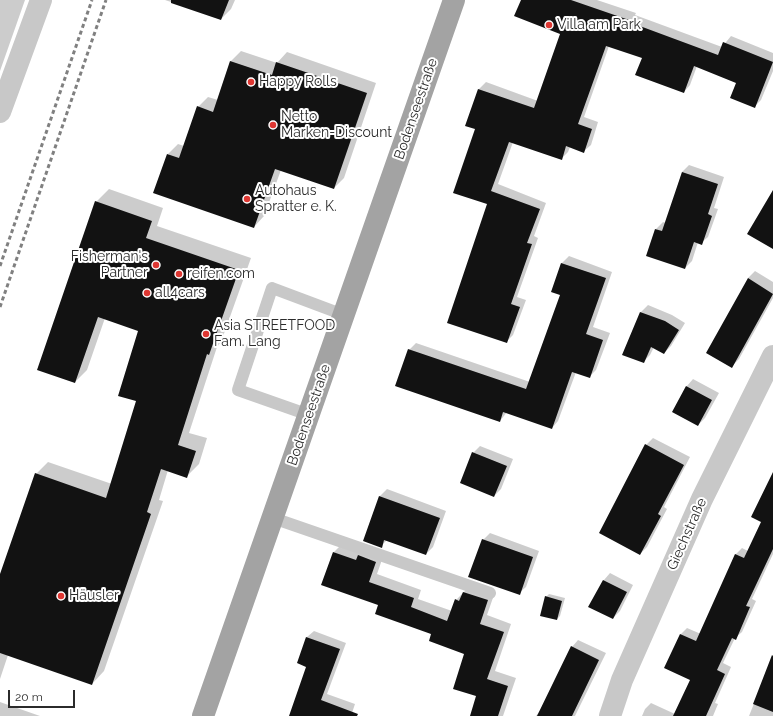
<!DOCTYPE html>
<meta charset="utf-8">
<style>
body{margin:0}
#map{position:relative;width:773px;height:716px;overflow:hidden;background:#fff;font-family:Raleway,sans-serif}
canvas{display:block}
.scale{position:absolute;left:8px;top:690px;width:67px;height:18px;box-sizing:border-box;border:2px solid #2b2b2b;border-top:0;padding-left:5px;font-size:12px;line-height:14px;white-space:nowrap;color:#2b2b2b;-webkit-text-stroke:3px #fff;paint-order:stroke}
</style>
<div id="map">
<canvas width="773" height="716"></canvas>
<div class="scale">20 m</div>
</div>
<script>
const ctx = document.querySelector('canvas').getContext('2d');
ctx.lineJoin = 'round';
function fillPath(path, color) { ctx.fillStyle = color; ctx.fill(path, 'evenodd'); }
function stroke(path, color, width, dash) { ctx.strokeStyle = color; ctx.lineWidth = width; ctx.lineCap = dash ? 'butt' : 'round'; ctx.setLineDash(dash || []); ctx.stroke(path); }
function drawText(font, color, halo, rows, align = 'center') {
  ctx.font = font + ' Raleway,sans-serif'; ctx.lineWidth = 4; ctx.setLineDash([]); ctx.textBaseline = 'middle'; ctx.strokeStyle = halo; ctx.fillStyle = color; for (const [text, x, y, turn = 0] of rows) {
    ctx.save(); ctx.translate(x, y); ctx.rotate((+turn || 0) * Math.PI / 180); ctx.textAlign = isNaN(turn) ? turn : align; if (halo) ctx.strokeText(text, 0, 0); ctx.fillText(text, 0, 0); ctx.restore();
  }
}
const shadow = new Path2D(`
 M0,0H25L0,71Z
 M165,0H235L231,9L221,19Z
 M522,0H597L636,13L635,15L722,47L731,36L773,53V71L761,100L754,107L737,82L697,66L690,85L684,92L643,57L609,46L584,117L598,122L591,145L584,151L570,147L568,152L561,159L513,142L498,184L546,203L534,236L538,238L517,297L526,300L513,335L506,342L477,129L466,125L479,89L486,82L538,101L561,33Z
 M241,51L277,63L287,52L376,83L344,178L334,188L281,170L264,216L254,227L168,154L178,144L184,146L198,107L208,97L218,100L231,61Z
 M689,165L724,177L714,208L718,209L708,237L701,243L698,242L692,261L685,268L656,229L663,222L666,223L682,172Z
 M109,189L163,208L157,226L251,258L221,342L217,347L189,433L207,438L199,464L187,476L168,470L159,500L163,501L104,671L92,684L8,655L0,679V576L36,474L48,462L112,484L138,401L140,330L105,318L87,370L75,382L96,202Z
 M569,256L612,272L593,327L610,333L596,370L589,377L576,372L558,421L552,428L507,412L500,421L409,350L416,343L530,382L562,295L552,291L562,263Z
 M755,271L773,282V298L739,359L732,366L748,278Z
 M648,305L672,315L685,323L671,346L664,353L654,347L650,355L643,362L623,354L641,312Z
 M693,379L719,393L705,418L698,425L673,412L687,386Z
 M653,438L690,457L664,507L667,509L647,547L640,554L646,445Z
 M480,446L513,459L501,489L494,496L473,453Z
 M773,487V554L752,599L756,601L742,632L735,638L723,663L731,667L715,703L718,704L713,716H642L645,709L651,703L675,714L691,679L681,634L687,628L701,634L735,555L742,548L748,551L762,521Z
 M387,489L446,511L433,547L426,554L387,540L381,546L364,541L380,496Z
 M490,533L539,551L526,587L519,593L483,540Z
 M342,544L384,554L377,574L421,590L418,599L452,611L456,600L472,584L495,592L487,615L511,624L495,671L516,678L503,716H471L478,696L465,654L380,604L334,552Z
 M610,573L633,585L620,611L613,618L590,606L604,580Z
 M549,594L565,598L560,616L557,619L546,597Z
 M314,631L346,643L327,694L355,704L351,716H353H290L308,667L298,663L307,637Z
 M578,640L606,653L575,716H536L542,708L572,647Z
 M773,656V716H749Z
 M0,702L40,716H0Z`);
const building = new Path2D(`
 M171,0H229L221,20L171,3Z
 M521,0H571L629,20V22L718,55L723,42L773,62L755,108L730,98L736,83L694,66L684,93L635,75L642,58L606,46L578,124L592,129L584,153L566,146L562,160L509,142L491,191L540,209L527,243L532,244L511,304L520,307L507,343L447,323L487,204L453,193L475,129L465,126L478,89L534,108L560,34L514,16Z
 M230,61L272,75L276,62L367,93L334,189L275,169L254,228L153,193L167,154L179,158L197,106L213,112Z
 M682,172L718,184L708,214L712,216L702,245L694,242L685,269L646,256L655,229L662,231Z
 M773,190V249L747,234Z
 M95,201L152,221L146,238L239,270L209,355L207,354L178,445L196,451L187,478L161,469L147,512L151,514L92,685L0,653V574L35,473L106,498L136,401L118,396L138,331L98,317L75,383L37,370Z
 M561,263L606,278L586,334L603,340L590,378L572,372L552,429L503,412L500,422L395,386L408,349L526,389L560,295L551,292Z
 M748,278L773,294L732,368L706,353Z
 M640,312L665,321L679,330L664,354L651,347L644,363L622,355Z
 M686,386L712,400L698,426L672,412Z
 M645,444L684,465L658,514L661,516L640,555L599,533Z
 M472,452L507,466L494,497L460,483Z
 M773,472V549L746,606L750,607L736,640L732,638L717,670L725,674L706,716H673L690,680L664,668L680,634L696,641L735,554L744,558L761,522L751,517Z
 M379,496L440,518L426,555L384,540L382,548L363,541Z
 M482,539L533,557L520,595L468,577Z
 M333,552L356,560L358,555L376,562L369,582L414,598L411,607L447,621L455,599L459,601L463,592L488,600L480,624L504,632L487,679L508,686L498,716H470L476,696L453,689L464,654L429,641L431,634L375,614L378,605L321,585Z
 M603,580L627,592L613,619L588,607Z
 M545,596L562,601L557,620L540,616Z
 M306,637L340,649L321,700L358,714L357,716H289L306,667L297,663Z
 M571,646L599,660L572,716H537Z
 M772,655L773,656V712L753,704Z`);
const service = new Path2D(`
 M309,415L238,390L272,288L344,315
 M273,518L490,593`);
const minor = new Path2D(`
 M0,112L41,0
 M610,716L622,680L702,499L773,356`);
const primary = new Path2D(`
 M203,716L454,0`);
const rail = new Path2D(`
 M0,266L92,0
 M0,307L106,0`);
const markers = [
 [549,25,4,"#de3732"],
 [251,82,4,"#de3732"],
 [273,125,4,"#de3732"],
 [247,199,4,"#de3732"],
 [156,265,4,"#de3732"],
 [179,274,4,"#de3732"],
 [147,293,4,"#de3732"],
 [206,334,4,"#de3732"],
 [61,596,4,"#de3732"]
];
const poiNames = [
 ["Villa am Park",557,25],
 ["Happy Rolls",259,82],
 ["Netto",281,117],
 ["Marken-Discount",281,133],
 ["Autohaus",255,191],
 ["Spratter e. K.",255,207],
 ["Fisherman's",148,257,"right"],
 ["Partner",148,273,"right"],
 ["reifen.com",187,274],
 ["all4cars",155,293],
 ["Asia STREETFOOD",214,326],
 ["Fam. Lang",214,342],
 ["Häusler",69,596]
];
const streetNames = [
 ["Bodenseestraße",416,109,-71],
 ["Bodenseestraße",309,415,-71],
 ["Giechstraße",687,534,-66]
];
fillPath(shadow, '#0003');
fillPath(building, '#121212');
stroke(service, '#c8c8c8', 12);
stroke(minor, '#c8c8c8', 22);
stroke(primary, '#a3a3a3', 22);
stroke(rail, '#808080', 3, [4, 3]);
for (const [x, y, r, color] of markers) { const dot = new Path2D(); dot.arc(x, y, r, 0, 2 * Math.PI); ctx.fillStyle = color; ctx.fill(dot); stroke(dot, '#fff', 1.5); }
drawText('14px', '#2b2b2b', '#fff', poiNames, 'left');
drawText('14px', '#2b2b2b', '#fff', streetNames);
</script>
